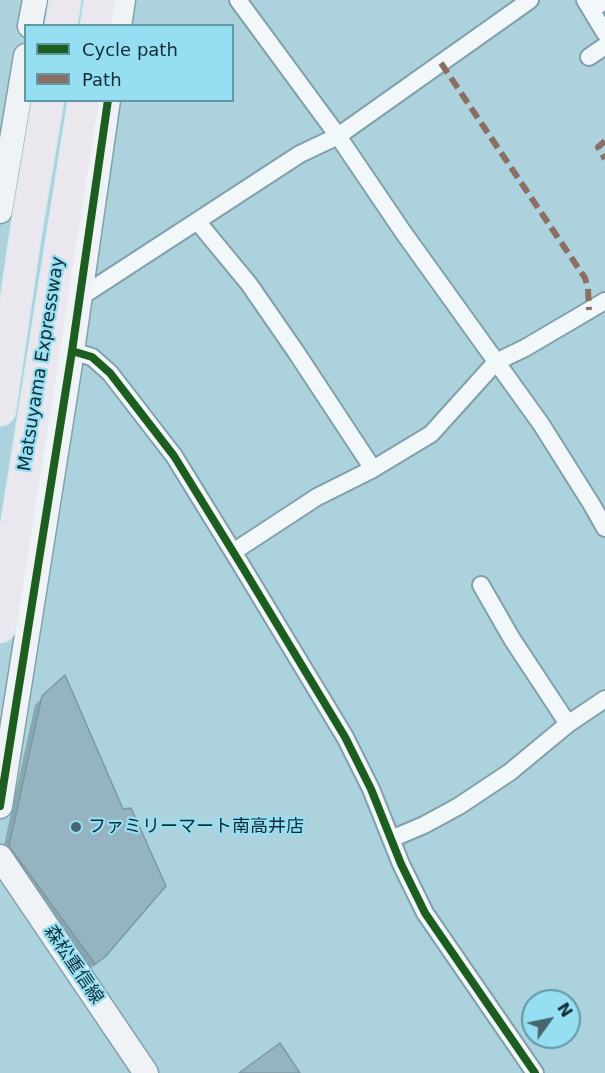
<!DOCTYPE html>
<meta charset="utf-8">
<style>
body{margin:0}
#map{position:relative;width:605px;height:1073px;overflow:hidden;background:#abd2dd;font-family:"DejaVu Sans",sans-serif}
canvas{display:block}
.legend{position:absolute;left:24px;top:24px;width:210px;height:78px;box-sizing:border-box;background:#96def2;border:2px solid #6098a6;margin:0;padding:8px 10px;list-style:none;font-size:18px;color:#0f2e35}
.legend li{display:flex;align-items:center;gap:12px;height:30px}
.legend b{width:30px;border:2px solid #6098a6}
.north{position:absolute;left:521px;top:989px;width:60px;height:60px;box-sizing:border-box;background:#96def2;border:2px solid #6098a6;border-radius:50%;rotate:57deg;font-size:16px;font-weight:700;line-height:24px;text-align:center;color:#0f2e35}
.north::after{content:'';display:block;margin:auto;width:21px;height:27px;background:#466770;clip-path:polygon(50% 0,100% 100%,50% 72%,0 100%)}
</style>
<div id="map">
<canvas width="605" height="1073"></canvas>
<ul class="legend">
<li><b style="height:8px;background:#1b5e20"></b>Cycle path</li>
<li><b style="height:8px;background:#8d6e63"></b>Path</li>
</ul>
<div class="north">N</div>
</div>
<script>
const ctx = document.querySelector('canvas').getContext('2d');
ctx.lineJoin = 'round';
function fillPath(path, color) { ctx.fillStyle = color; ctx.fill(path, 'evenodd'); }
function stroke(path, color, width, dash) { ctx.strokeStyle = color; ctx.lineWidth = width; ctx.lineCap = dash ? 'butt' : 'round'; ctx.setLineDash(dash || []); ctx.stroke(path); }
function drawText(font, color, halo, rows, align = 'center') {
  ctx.font = font + ' "DejaVu Sans","Noto Sans JP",sans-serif'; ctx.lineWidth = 4.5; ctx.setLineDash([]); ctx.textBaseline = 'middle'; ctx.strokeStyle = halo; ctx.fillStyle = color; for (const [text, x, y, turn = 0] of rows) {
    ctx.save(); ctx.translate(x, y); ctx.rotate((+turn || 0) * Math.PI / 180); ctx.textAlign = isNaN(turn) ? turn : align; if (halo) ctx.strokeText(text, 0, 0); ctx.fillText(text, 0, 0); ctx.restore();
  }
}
const shadow = new Path2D(`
 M43,697L104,956L96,965L87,970L2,854L35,705Z`);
const building = new Path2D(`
 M65,675L123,809L131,808L166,886L105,957L95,964L9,846L42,696Z
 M280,1043L300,1073H239Z`);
const street = new Path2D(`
 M238,0L338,136L403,232L541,424L592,505L605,528
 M585,0L605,33
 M591,10L605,1
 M589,57L605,46
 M197,221L249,284L296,352L373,469
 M79,298L300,154L338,136L530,0
 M72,351L92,357L110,373L174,456L240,563L345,737L371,789L401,864L425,913L535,1073
 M233,552L317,497L373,469L431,434L496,362L525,348L605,301
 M481,585L512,639L568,724
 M391,839L424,825L459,806L510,772L568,724L605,699`);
const secondary = new Path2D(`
 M30,26L35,0
 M119,26L123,0
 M0,211L26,56
 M0,806L72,351L108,100
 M0,857L146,1073`);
const highway = new Path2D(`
 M61,26L65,0
 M96,26L100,0
 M0,410L26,231L48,100
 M0,627L84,100`);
const quiet = new Path2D(`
 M441,63L585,278L588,288L589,310
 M605,141L598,147L605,159`);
const cycleway = new Path2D(`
 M72,351L92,357L110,373L174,456L240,563L345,737L371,789L401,864L425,913L535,1073
 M0,806L72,351L108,100`);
const markers = [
 [76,827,6,"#466770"]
];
const streetNames = [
 ["Matsuyama Expressway",42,364,-81],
 ["森松重信線",73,965,56]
];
const poiNames = [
 ["ファミリーマート南高井店",88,827]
];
fillPath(shadow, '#0003');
fillPath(building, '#96b4c0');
stroke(building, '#7c98a3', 1.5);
stroke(street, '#81a0a9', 20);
stroke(secondary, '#81a0a9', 27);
stroke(highway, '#d9ebf0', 33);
stroke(street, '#f2f8fa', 16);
stroke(secondary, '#f0f3f6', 24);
stroke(highway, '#eae7ef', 30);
stroke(quiet, '#8d6e63', 6, [12, 6]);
stroke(cycleway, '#1b5e20', 8);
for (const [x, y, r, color] of markers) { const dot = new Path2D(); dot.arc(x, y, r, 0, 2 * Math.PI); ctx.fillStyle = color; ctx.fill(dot); stroke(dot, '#96def2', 2); }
drawText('18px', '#0f2e35', '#96def2', streetNames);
drawText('18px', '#0f2e35', '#96def2', poiNames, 'left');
</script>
